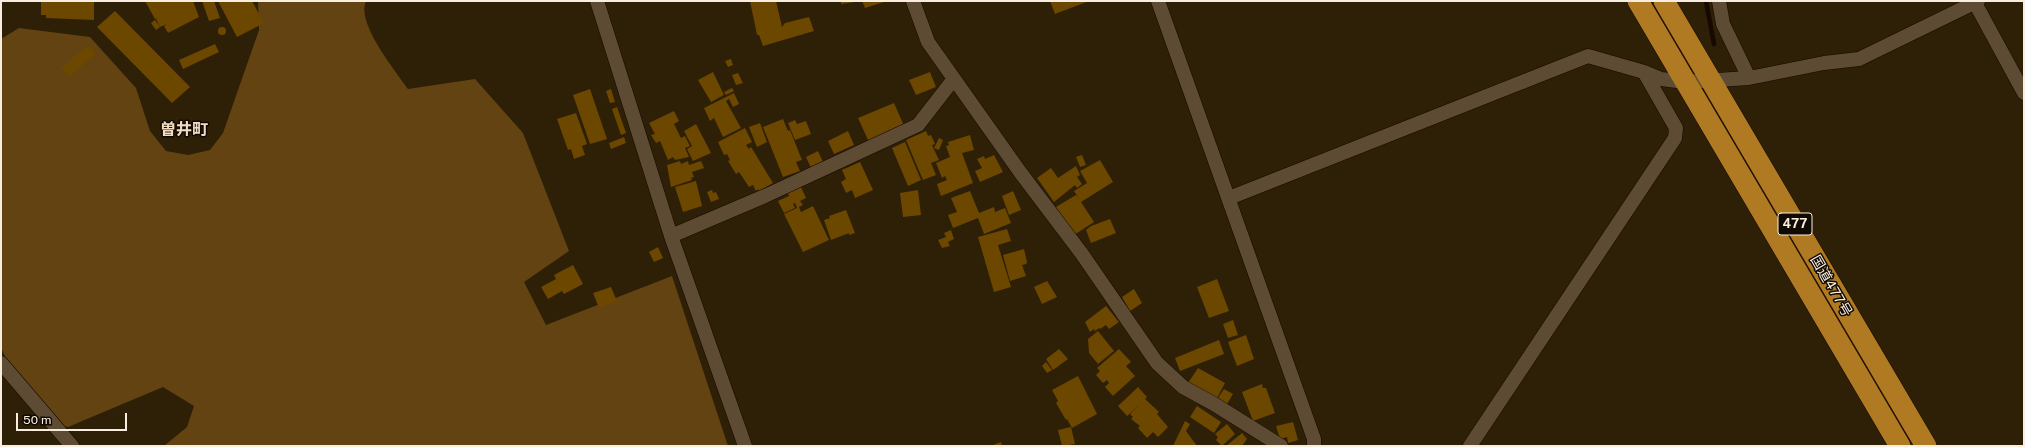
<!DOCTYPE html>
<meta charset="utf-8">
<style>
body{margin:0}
#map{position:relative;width:2025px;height:447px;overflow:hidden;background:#2e1f07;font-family:"Public Sans",sans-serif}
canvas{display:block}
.frame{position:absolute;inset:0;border:2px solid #f8eee0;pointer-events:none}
.scale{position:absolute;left:16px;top:413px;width:111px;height:18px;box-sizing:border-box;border:2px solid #f8eee0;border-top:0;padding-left:5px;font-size:12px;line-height:14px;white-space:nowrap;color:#f8eee0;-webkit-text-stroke:3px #110a03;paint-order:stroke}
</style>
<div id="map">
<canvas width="2025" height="447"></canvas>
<div class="frame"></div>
<div class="scale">50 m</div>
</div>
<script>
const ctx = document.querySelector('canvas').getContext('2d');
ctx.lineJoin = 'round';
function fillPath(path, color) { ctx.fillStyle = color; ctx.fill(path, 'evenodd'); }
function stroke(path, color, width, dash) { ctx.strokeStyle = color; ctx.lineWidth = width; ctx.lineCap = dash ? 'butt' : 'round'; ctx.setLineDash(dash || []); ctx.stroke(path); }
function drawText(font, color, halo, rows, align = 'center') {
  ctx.font = font + ' "Public Sans","Noto Sans JP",sans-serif'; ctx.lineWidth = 3; ctx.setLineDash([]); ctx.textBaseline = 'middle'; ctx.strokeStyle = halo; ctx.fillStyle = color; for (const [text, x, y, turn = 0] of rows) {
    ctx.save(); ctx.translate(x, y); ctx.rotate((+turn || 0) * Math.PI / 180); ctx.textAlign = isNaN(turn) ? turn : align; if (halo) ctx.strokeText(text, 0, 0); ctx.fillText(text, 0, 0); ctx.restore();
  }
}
const green = new Path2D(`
 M258,1H366C356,23 395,70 408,89L475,79L523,133L569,251L524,282L546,325L672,276L728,446H164L187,427L194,406L163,387L68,427L46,422L20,387L1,348V39L19,28L90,37L136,88L150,131L166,151L188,155L210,150L223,133L259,30Z`);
const stream = new Path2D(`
 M1706,1L1714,44`);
const building = new Path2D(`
 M41,1H94V20L46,18V15H41Z
 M145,1H193L199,17L168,33L164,26L167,24L160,27L156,19L158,18L155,19Z
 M202,1H214L220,18L209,21Z
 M218,1H252L264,23L237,37Z
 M750,1H776L782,27L785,23L809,17L814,31L763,46L759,35H757Z
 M841,1H855V2L841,4Z
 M862,1H887L865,8Z
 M1050,1H1089L1055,14Z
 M115,11L190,87L172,103L97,27Z
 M155,20L160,27L156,30L151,23Z
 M218 31a4 4 0 1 1 8 0a4 4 0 1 1-8 0Z
 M215,44L219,52L183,69L179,60Z
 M88,45L96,54L69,77L61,68Z
 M731,59L733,65L728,67L725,61Z
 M713,72L724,95L711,102L698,80Z
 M930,72L936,87L916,95L909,80Z
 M738,73L743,83L736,85L732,75Z
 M732,88L734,91L726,95L724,92Z
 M590,89L607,139L590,144L573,95Z
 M611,89L615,102L610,103L606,91Z
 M734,93L739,104L733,107L729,99L726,101L741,128L723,137L714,118L710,121L704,108Z
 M894,103L904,126L869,142L858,118Z
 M617,107L626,133L621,135L612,109Z
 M674,111L679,121L674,124L681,138L685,136L690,146L685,148L689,157L675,160L673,157L668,160L660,141L656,143L651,135L655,134L649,123Z
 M576,113L587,144L582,146L585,155L574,159L571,149L568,150L557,119Z
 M783,119L788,131L790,130L802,160L796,162L800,171L783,177L763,127Z
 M795,120L797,124L806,121L811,134L795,140L788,123Z
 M760,123L767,142L757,147L749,127Z
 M696,124L711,153L693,161L687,149L692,146L684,131Z
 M745,128L752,142L746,145L749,149L751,147L773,183L759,191L758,189L756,191L753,185L749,187L739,172L736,174L728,161L730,160L727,154L724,155L718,142Z
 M848,131L854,145L834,154L828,141Z
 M926,131L928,136L931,135L935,144L932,145L939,160L931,163L936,175L923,180L906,140Z
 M970,135L974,150L962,153L973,183L941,196L937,184L947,180L945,176L942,178L936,163L950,157L946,146L949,145L948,142Z
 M624,137L626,143L611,149L609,143Z
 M939,138L943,140L939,150L934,148Z
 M905,142L921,180L908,186L892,148Z
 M818,151L823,162L811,168L806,157Z
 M994,155L1003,172L980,182L975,171L982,168L977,159L984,156L985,159Z
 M1082,155L1086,165L1080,167L1076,157Z
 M1100,160L1113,182L1081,202L1094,222L1074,235L1056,207L1076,195L1080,200L1074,191L1087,183L1080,171Z
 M680,161L681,164L688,161L689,165L701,161L704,168L692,172L694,177L691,178L692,180L671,187L667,165Z
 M860,162L873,190L855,198L852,190L846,193L841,182L846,179L842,170Z
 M1076,166L1080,175L1077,177L1082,184L1077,188L1075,185L1054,202L1037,178L1051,168L1058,178Z
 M696,181L702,206L683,212L675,187Z
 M801,187L806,198L800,201L803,205L799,207L801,212L813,206L829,240L803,252L784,214L797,208L795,203L793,204L795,208L784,213L778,201L789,196L788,193Z
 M712,190L713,193L716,192L719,199L711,202L707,192Z
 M918,190L921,215L903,217L900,193Z
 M970,191L979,213L994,207L995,212L1005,208L1011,223L984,234L978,218L953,228L948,215L957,212L951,198Z
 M1013,191L1021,210L1009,215L1002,196Z
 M846,210L855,233L849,235V233L831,240L824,220L830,218L829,216Z
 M1110,219L1116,233L1091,243L1086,230L1091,226Z
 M1007,229L1011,241L998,245L1011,287L994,292L978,237Z
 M951,230L954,239L948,242L950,246L942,248L938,240L946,237L944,233Z
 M658,247L663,258L654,262L649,252Z
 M1024,249L1027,262L1026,264L1022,265L1026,276L1010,281L1003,255Z
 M573,265L583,284L564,294L562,291L548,299L541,287L556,279L554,275Z
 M1217,279L1229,311L1209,318L1197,287Z
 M1047,281L1057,297L1042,304L1034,287Z
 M611,287L617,301L599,308L593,293Z
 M1134,289L1142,303L1130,311L1122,297Z
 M1106,306L1119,322L1109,329L1106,325L1100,329L1099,328L1095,331L1094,329L1090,332L1085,322Z
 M1233,320L1238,335L1228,338L1223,324Z
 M1098,331L1114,351L1098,364L1089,353L1088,339Z
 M1246,335L1254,359L1237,366L1228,342Z
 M1219,340L1224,354L1180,371L1175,358Z
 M1059,349L1068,359L1053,370L1046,359Z
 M1119,349L1131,362L1126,366L1135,376L1113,396L1105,387L1109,383L1107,380L1103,383L1096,375L1100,371L1097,368Z
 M1046,362L1052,370L1047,373L1042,366Z
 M1198,368L1225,383L1216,400L1188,383Z
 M1078,376L1097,414L1072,428L1067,419L1066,420L1056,403L1058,401L1052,390Z
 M1262,384L1263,388H1266L1275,413L1253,421L1242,392Z
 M1138,387L1147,397L1145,399L1159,412L1157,414L1168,427L1158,437L1153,432L1147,438L1138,428L1140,426L1131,419L1133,417L1130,414L1139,405L1127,416L1118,406Z
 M1224,389L1233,394L1227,404L1218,398Z
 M1197,406L1221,422L1214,433L1190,417Z
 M1185,421L1190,424L1186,431L1197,446H1173Z
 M1293,422L1298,440L1288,443L1287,437L1280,439L1276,426Z
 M1227,424L1235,434L1222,446L1216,440L1218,437L1215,434Z
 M1071,427L1075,444L1062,446L1058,430Z
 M1242,433L1247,439L1242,446H1226Z
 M1001,442L1002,446H993V445Z`);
const minor = new Path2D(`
 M597,1L671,236L745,446
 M913,1L928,42L1020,172L1082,254L1157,363L1183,387L1214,404L1281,446
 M1158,1L1314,439V446
 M1719,1L1723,24L1749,78
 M1975,3L2024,93
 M1229,198L1588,56L1644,72L1661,79L1685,82L1749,78L1824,63L1859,59L1978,1
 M671,236L765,196L918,125L953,80
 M1,363L72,446
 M1470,446L1675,138L1676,128L1644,72`);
const highway = new Path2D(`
 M1638,1L1900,446
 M1664,1L1926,446`);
const shields = [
 [1795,224,34]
];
const shieldNames = [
 ["477",1795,224]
];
const streetNames = [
 ["国道477号",1831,286,60]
];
const quarterNames = [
 ["曽井町",184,130]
];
fillPath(green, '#624311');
stroke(stream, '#180900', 4.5);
fillPath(building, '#6c4700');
stroke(minor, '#160800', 15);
stroke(highway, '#160800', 22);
stroke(minor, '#5d4b34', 14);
stroke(highway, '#af7a21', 21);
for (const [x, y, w] of shields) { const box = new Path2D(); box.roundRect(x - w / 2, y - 11, w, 22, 3); ctx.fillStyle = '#110a03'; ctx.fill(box); stroke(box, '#f8eee0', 1); }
drawText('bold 13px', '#f8eee0', null, shieldNames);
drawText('14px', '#f8eee0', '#110a03', streetNames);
drawText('bold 16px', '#f2ddc2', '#110a03', quarterNames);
</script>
